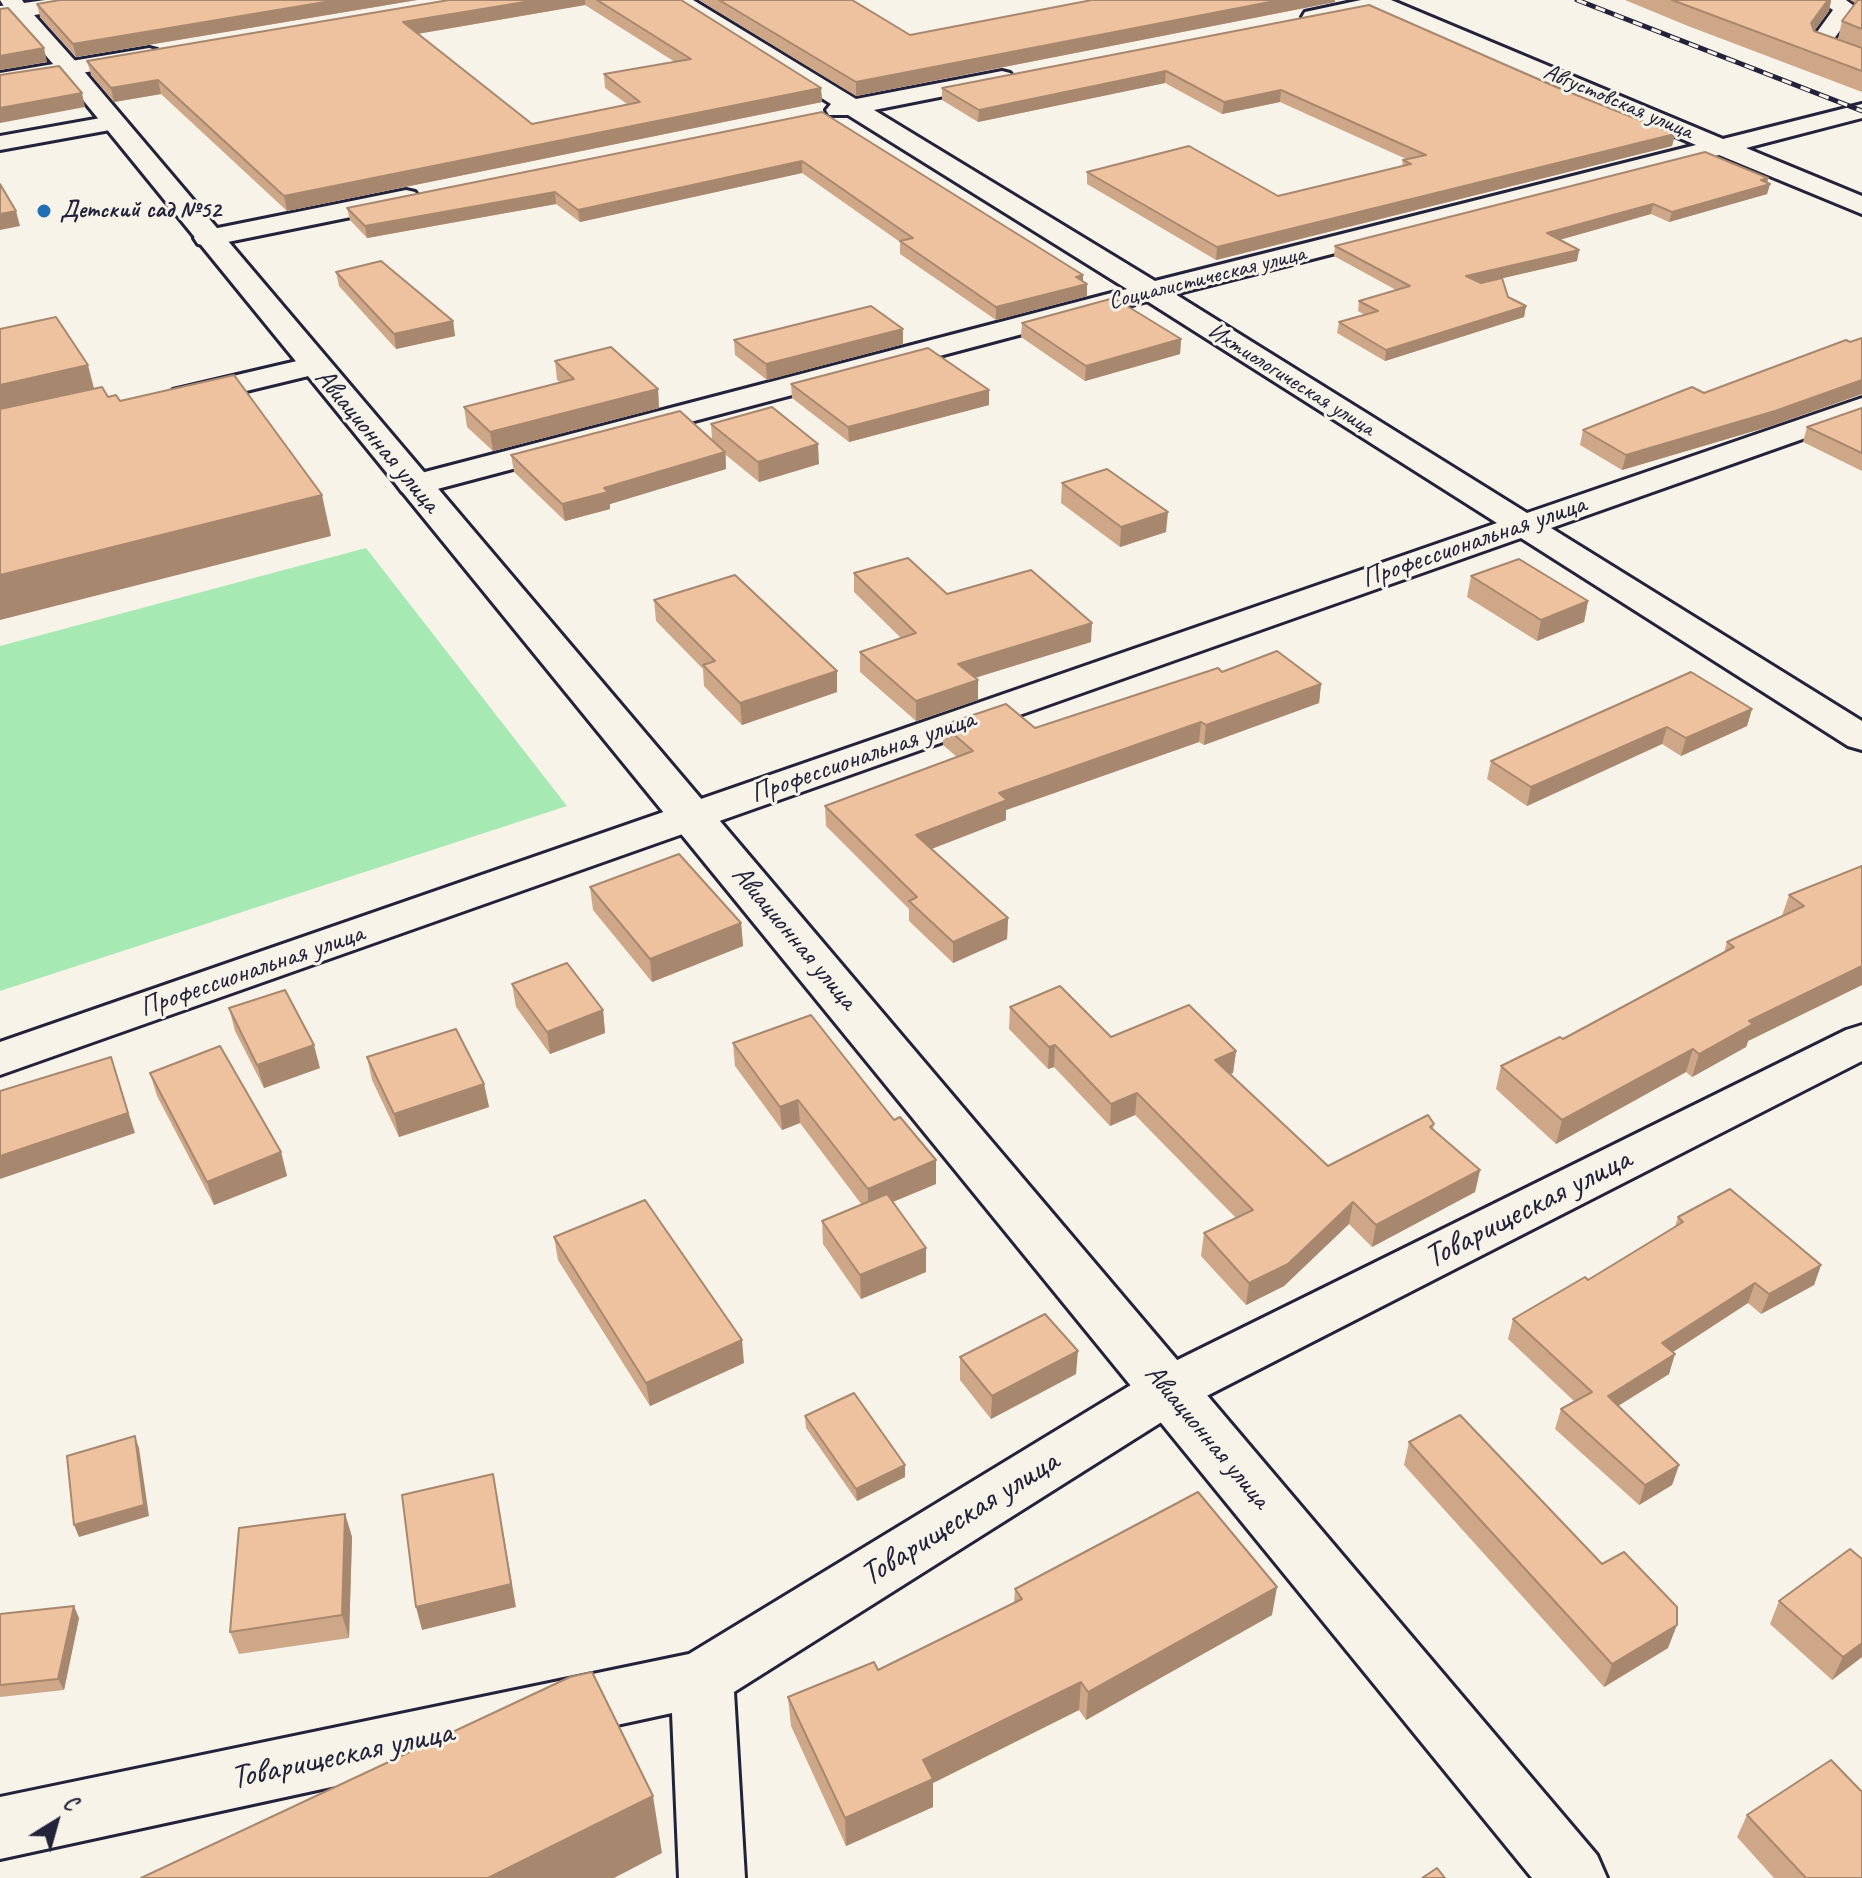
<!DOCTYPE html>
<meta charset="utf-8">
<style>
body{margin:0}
#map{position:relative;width:1862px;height:1878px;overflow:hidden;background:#f7f3e8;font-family:Caveat,sans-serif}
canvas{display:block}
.north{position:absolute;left:16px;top:1782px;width:80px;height:80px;-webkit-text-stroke:6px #f7f3e8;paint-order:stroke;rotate:37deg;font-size:22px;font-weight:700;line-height:32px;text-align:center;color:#22223b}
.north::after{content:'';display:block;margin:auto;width:28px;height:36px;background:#22223b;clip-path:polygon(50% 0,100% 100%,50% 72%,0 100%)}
</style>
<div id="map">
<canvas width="1862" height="1878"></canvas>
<div class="north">С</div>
</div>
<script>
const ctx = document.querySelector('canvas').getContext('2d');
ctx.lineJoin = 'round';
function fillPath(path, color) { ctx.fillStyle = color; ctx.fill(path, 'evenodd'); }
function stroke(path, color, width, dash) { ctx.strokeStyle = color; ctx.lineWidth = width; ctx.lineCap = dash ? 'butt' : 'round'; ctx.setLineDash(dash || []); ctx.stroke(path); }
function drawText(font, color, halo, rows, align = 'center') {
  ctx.font = font + ' Caveat,sans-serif'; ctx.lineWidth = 6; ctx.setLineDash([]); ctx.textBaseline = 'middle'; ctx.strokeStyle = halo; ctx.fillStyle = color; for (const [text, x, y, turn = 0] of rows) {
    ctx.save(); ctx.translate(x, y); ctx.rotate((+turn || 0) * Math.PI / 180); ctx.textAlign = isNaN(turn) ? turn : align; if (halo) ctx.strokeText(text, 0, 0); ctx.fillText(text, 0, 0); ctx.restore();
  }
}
const green = new Path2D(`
 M366,548L567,806L0,991V646Z`);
const minor = new Path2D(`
 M0,0H22L24,3L45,0H96L85,6L18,18L10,16Z
 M667,0H693L856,99L1002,71L1010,73L1014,78L1010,83L874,110L1155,281L1696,145L1379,11L1313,24L1305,22L1302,17L1305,12L1361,0H1391L1723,139L1862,104V118L1746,148L1862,196V214L1719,155L1175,294L1527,513L1862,398V418L1551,528L1862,721V750L1848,746L1521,538L0,1075V1042L1497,523L1147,301L426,492L414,495L402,492L397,485L402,478L1127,289L848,115H829L826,110L831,104Z
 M1818,0H1846L1857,8L1833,40L1862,52V67L1812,48L1809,43L1833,10Z
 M149,48L157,50L160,55L157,60L0,87V73Z
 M112,116L121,118L124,123L121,128L0,150V136Z
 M406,190L415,192L419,198L415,204L208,246L198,244L194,238L198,232L208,230Z
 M314,357L325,360L329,366L325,372L184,406L173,404L168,397L173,390Z
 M1862,1025V1061L1187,1406L734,1692L745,1878H679L672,1713L0,1859V1797L689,1654L1149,1374L1846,1030Z`);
const major = new Path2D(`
 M18,4L26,6L77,63L1597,1855L1607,1878H1532L61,73L13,18L0,20V6Z`);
const rail = new Path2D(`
 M1577,0L1862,111`);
const wall = new Path2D(`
 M417,0L76,57L40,17L37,4Z
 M449,0H681L821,88L822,102L287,211L161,94L114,102L91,75L87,61ZM585,5L675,62L604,74L605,88L627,104L532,124L417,34Z
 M699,0H852L910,35L1092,0H1335V2L856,96Z
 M1625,0H1831L1829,11L1814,31L1852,45L1838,39L1842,21L1855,3L1850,0H1862V92L1688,26Z
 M1369,5L1556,87L1675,134L1672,146L1216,260L1087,184V172L1278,196L1402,167L1403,160L1406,159L1280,102L1222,114L1165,83L978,122L942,100V88Z
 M822,112L1083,281L1087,296L996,320L900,254V242L802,173L580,222L556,204L367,238L350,220L347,208Z
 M1767,183L1770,184L1767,194L1669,222L1651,214L1559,240L1579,250L1577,261L1502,278L1508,297L1526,306L1524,317L1385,361L1337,333L1339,322L1365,315L1358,311L1359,301L1396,290L1334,256L1335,246Z
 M336,272L453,321L455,336L396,349L339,286Z
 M1022,323L1181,339L1180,354L1085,381L1021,337Z
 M1862,338V394L1771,426L1622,470L1580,445L1583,430L1704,393Z
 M734,340L903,344L767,380L735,355Z
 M555,361L658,389L659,408L493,451L467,427L464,407L560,382L557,380Z
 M791,384L989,405L849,442L792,398Z
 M1862,408V471L1803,442L1807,427Z
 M711,424L819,464L759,482L726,455V469L610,504V509L565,521L514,472L511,455L712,440Z
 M1062,483L1166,532L1120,547L1061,503Z
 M854,573L947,594L1091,642L975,678L978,680V700L916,721L860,672V652L901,638L854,592Z
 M1471,576L1588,601L1584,622L1537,641L1467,597Z
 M654,600L837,692L742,725L704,686L703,669L656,621Z
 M1222,672L1321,684L1319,703L1204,745L1199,742L1006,810V820L931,849L1008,918L1007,939L953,963L909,921V909L826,826L825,806L957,757L943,745V725L1035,728Z
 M1752,709L1747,726L1681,756L1662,744L1527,806L1487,779L1491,761Z
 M1862,866V985L1748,1041L1746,1047L1692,1077L1686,1072L1556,1144L1496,1089L1501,1066L1563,1039L1724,953L1727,942L1782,916L1789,895Z
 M590,887L741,923L743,946L652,982L593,910Z
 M512,984L603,1010L605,1033L550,1054L516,1007Z
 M1010,1007L1111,1037L1236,1051L1233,1073L1230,1074L1328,1166L1434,1124L1433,1130L1480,1170L1475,1192L1372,1247L1349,1224L1284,1286L1246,1305L1201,1256L1204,1233L1236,1218L1135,1115L1110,1126L1054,1067L1048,1069L1009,1029Z
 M229,1008L320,1068L264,1088L235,1031Z
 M733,1043L936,1184L893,1202L926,1248V1272L861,1299L823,1244L822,1221L862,1205L800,1123L782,1130L735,1066Z
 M367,1057L484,1084L489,1107L399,1137L372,1080Z
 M150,1073L281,1152L287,1176L214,1205L157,1096Z
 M1678,1217L1821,1265L1814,1285L1761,1314L1748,1303L1673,1352L1669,1374L1618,1406L1679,1465L1672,1485L1639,1505L1555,1429L1561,1409L1575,1402L1508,1339L1513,1319L1588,1280L1675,1227Z
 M554,1237L744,1363L650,1406L558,1260Z
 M960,1357L1076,1374L991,1419L960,1380Z
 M805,1416L905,1465V1477L857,1501L806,1428Z
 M1409,1442L1668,1648L1604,1687L1404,1465Z
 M345,1514L352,1537L349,1638L239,1654L230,1632Z
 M1015,1589L1272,1615L1086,1720L1079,1710L933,1783V1807L846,1846L791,1726L788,1697L878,1670L1014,1603Z
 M1779,1601L1862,1657L1832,1680L1770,1624Z
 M0,1614L79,1618L64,1690L0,1697Z
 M1747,1815L1862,1878H1774L1737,1837Z`);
const shadedWall = new Path2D(`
 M337,0H417L76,57L73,44Z
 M537,0H585V5L405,36L403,22Z
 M1280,0H1335V2L856,96V82Z
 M1828,0H1831L1829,11L1807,41L1811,23Z
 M44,48L47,62L0,70V56Z
 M1166,71L1165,83L978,122L979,110Z
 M158,80L161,94L114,102L111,88Z
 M821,88L822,102L287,211L284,196Z
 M1281,90L1280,102L1222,114L1224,102Z
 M82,93L85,107L0,123V108Z
 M1675,134L1672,146L1216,260L1217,247Z
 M802,161V173L580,222L578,210Z
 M1768,178L1767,185L1770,184L1767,194L1669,222L1672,212Z
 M555,192L556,204L367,238L365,226Z
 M1653,204L1651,214L1545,244L1547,233Z
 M16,211L20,226L0,230V214Z
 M1579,250L1577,261L1465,287L1466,276Z
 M1083,275V285L1087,284V296L996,320V307Z
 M1526,306L1524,317L1385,361L1386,350Z
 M453,321L455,336L396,349L394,334Z
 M903,329V344L767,380L766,364Z
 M1181,339L1180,354L1085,381L1086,366Z
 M88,365L98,404L0,427V385Z
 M1862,380V394L1771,426L1622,470L1626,455Z
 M658,389L659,408L493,451L490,432Z
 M989,390V405L849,442L848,427Z
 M818,444L819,464L759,482L758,462Z
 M725,452L726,469L610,504V509L565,521L562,504L604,488Z
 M322,495L331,536L0,620V575Z
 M1168,512L1166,532L1120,547L1121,527Z
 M1588,601L1584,622L1537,641L1541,620Z
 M1092,623L1091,642L958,683V664Z
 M837,671V692L742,725L740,703Z
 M978,680V700L916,721V701Z
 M1321,684L1319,703L1204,745L1206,725Z
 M1752,709L1747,726L1681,756L1686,738Z
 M1201,722L1199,742L1006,810V820L916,855V835L999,793Z
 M1667,727L1662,744L1527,806L1531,787Z
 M1008,918L1007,939L953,963V942Z
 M741,923L743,946L652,982L650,959Z
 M1862,966V985L1748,1041L1746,1047L1692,1077L1699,1054L1749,1021Z
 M603,1010L605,1033L550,1054L547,1032Z
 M314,1045L320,1068L264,1088L257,1065Z
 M1055,1045L1054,1067L1048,1069L1049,1047Z
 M1693,1049L1686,1072L1556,1144L1562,1120Z
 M1236,1051L1233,1073L1213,1082L1215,1060Z
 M111,1057L135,1133L0,1179V1156Z
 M484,1084L489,1107L399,1137L394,1114Z
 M1137,1093L1135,1115L1110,1126L1111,1104Z
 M798,1100L800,1123L782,1130L780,1107Z
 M281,1152L287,1176L214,1205L207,1182Z
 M936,1160V1184L868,1212V1189Z
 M1480,1170L1475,1192L1372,1247L1376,1225Z
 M1353,1202L1349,1224L1284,1286L1246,1305L1249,1283Z
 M926,1248V1272L861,1299L860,1275Z
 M1821,1265L1814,1285L1761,1314L1769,1294Z
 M1755,1283L1748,1303L1656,1363L1662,1343Z
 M742,1340L744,1363L650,1406L646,1383Z
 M1078,1351L1076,1374L991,1419L992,1396Z
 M1675,1354L1669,1374L1602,1416L1608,1396Z
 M135,1436L139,1448L149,1516L79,1537L74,1525Z
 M905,1465V1477L857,1501L856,1489Z
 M1679,1465L1672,1485L1639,1505L1645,1485Z
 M493,1474L516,1607L422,1630L416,1607Z
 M345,1514L352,1537L349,1638L342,1615Z
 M1277,1587L1272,1615L1086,1720L1088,1692Z
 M74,1606L79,1618L64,1690L58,1679Z
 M1677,1625L1668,1648L1604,1687L1612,1664Z
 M1862,1643V1657L1832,1680L1843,1657Z
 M1081,1682L1079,1710L933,1783V1807L846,1846L845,1818L923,1760Z
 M653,1796L662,1853L614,1878H488Z`);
const building = new Path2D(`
 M60,0H337L73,44L37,4Z
 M449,0H537L403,22L532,124L640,102L604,74L691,59L597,0H681L821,88L284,196L158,80L111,88L87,61Z
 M719,0H852L910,35L1092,0H1280L856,82Z
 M1672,0H1828L1811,23L1814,31L1862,48V71Z
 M1858,0H1862V29L1842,21Z
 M1369,5L1556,87L1675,134L1217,247L1087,172L1189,146L1278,196L1411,164L1403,160L1426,155L1281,90L1224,102L1166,71L979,110L942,88Z
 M8,8L44,48L0,56V9Z
 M59,66L82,93L0,108V75Z
 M822,112L1083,275L1076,277L1087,284L996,307L900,241L913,238L802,161L578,210L555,192L365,226L347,208Z
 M1705,152L1768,178L1761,180L1770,184L1672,212L1653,204L1547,233L1579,250L1466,276L1481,283L1502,278L1508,297L1526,306L1386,350L1339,322L1378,311L1359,301L1410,286L1335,246Z
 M0,184L16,211L0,214Z
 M381,261L453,321L394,334L336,272Z
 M1114,298L1181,339L1086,366L1022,323Z
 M871,306L903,329L766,364L734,340Z
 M56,317L88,365L0,385V329Z
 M1862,338V380L1775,411L1626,455L1583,430L1692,387L1704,393L1846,340L1850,342Z
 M611,347L658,389L490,432L464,407L574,379L555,361Z
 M928,348L989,390L848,427L791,384Z
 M234,375L322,495L0,575V409L102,387L108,397L116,395L120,401Z
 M772,407L818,444L758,462L711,424Z
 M1862,408V453L1807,427Z
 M680,411L725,452L604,488L608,492L562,504L511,455Z
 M1107,469L1168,512L1121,527L1062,483Z
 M908,558L947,594L1031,570L1092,623L958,664L978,680L916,701L860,652L916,633L854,573Z
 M1519,559L1588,601L1541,620L1471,576Z
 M735,575L837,671L740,703L703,665L715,661L654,600Z
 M1277,651L1321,684L1206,725L1201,722L999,793L1007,800L916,835L1008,918L953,942L909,901L917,897L825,806L973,751L943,725L1006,704L1035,728L1218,668L1222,672Z
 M1691,672L1752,709L1686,738L1667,727L1531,787L1491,761Z
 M679,854L741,923L650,959L590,887Z
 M1862,866V966L1749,1021L1753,1024L1699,1054L1693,1049L1562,1120L1501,1066L1560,1037L1563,1039L1734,947L1727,942L1804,906L1789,895Z
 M567,963L603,1010L547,1032L512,984Z
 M1060,986L1111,1037L1189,1005L1236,1051L1215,1060L1328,1166L1428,1115L1434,1124L1430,1127L1480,1170L1376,1225L1353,1202L1288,1264L1249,1283L1204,1233L1253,1210L1137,1093L1111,1104L1055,1045L1049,1047L1010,1007Z
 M285,990L314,1045L257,1065L229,1008Z
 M811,1015L894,1120L900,1117L936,1160L868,1189L798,1100L780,1107L733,1043Z
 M456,1029L484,1084L394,1114L367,1057Z
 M220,1046L281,1152L207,1182L150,1073Z
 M111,1057L128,1113L0,1156V1091Z
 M1730,1189L1821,1265L1769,1294L1755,1283L1662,1343L1675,1354L1608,1396L1679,1465L1645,1485L1561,1409L1592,1392L1513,1319L1585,1277L1588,1280L1683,1222L1678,1217Z
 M887,1194L926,1248L860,1275L822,1221Z
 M645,1200L742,1340L646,1383L554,1237Z
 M1045,1314L1078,1351L992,1396L960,1357Z
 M854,1393L905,1465L856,1489L805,1416Z
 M1460,1415L1602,1564L1624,1552L1677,1607V1625L1612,1664L1409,1442Z
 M135,1436L144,1505L74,1525L67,1456Z
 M493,1474L511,1584L416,1607L402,1495Z
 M1198,1492L1277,1587L1088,1692L1081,1682L923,1760L933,1779L845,1818L788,1697L874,1662L878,1670L1022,1599L1015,1589Z
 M345,1514L342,1615L230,1632L239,1528Z
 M1850,1549L1862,1559V1643L1843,1657L1779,1601Z
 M74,1606L58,1679L0,1685V1614Z
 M592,1672L653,1796L488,1878H141L570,1677Z
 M1831,1760L1862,1792V1878H1806L1747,1815Z
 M1437,1868L1445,1878H1422Z`);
const markers = [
 [44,211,8,"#1f6fb2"]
];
const farStreetnames = [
 ["Августовская улица",1618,102,23],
 ["Социалистическая улица",1207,278,-14],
 ["Ихтиологическая улица",1291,380,32]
];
const farPoinames = [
 ["Детский сад №52",60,211]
];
const streetNames = [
 ["Авиационная улица",377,441,50],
 ["Профессиональная улица",1474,542,-19],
 ["Профессиональная улица",863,757,-19],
 ["Авиационная улица",794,938,50],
 ["Профессиональная улица",252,971,-19],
 ["Авиационная улица",1207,1437,50]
];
const nearStreetnames = [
 ["Товарищеская улица",1528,1209,-27],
 ["Товарищеская улица",960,1519,-32],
 ["Товарищеская улица",342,1756,-12]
];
fillPath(green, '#a7e9b2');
stroke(minor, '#22223b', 6);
stroke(major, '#22223b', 6);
fillPath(minor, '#f7f3e8');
fillPath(major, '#f7f3e8');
stroke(rail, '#22223b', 5);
stroke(rail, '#f7f3e8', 3, [10]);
fillPath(wall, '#cda788');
fillPath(shadedWall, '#a7886f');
fillPath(building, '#eec29e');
stroke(building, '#a7886f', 2);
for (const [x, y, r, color] of markers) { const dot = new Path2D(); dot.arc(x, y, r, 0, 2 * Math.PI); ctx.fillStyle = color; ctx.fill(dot); stroke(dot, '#f7f3e8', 3); }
drawText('24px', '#22223b', '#f7f3e8', farStreetnames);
drawText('bold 24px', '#22223b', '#f7f3e8', farPoinames, 'left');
drawText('28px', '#22223b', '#f7f3e8', streetNames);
drawText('34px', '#22223b', '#f7f3e8', nearStreetnames);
</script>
